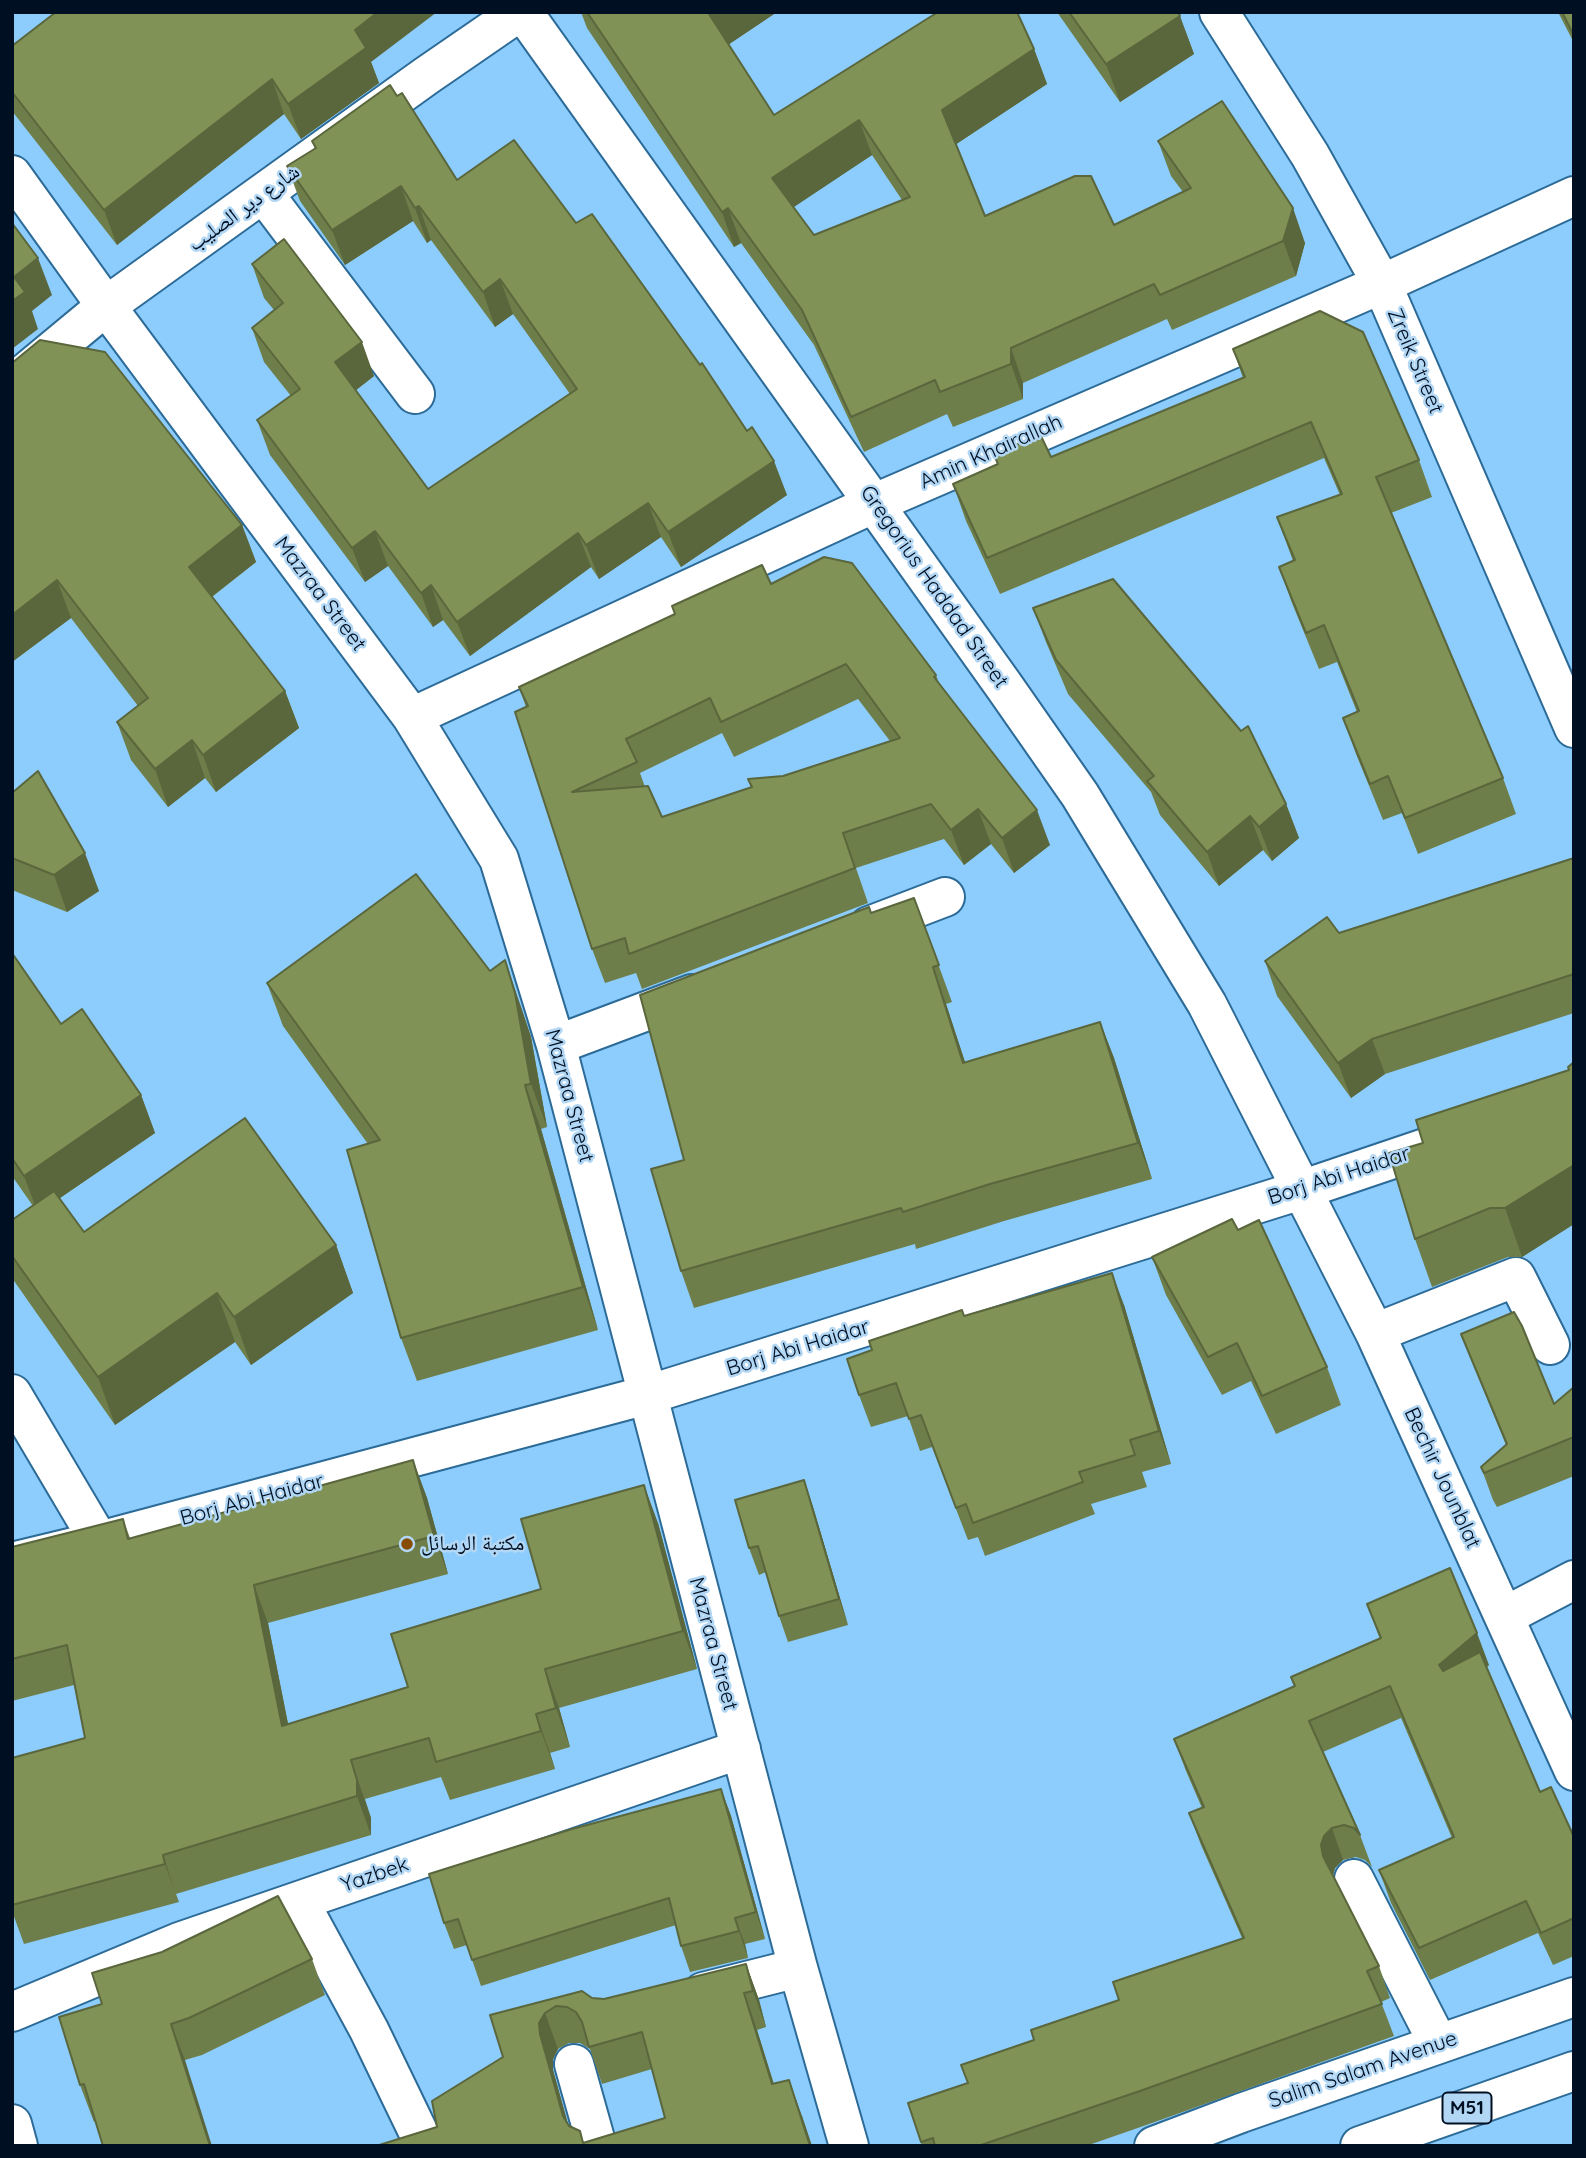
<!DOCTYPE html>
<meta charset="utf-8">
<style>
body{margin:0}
#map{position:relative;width:1586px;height:2158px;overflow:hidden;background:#8dcdfe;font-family:Quicksand,sans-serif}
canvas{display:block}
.frame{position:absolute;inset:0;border:14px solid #001022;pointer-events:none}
</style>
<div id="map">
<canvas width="1586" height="2158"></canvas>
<div class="frame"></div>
</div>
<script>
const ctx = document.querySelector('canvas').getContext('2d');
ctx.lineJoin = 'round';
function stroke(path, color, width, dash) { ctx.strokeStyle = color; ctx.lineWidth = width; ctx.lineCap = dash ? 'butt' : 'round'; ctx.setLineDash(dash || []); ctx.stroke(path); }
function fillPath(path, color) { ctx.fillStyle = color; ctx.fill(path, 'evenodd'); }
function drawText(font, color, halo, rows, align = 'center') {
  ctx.font = font + ' Quicksand,"Noto Naskh Arabic",sans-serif'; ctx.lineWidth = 5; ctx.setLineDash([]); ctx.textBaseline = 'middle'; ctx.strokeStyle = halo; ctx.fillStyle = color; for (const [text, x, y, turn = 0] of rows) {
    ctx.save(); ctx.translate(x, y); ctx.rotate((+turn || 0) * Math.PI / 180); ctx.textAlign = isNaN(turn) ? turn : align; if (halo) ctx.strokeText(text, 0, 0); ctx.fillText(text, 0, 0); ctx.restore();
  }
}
const minor = new Path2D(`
 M523,12L1004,686L1080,795L1207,1004L1375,1333L1574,1771
 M1219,12L1310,155L1382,284L1574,728
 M12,175L106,306L412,717L499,859L556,1045L798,1968L849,2146
 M264,194L415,394
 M12,384L106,306L426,76L519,12
 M412,717L875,503L1382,284L1574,196
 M869,926L945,897
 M556,1045L692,994
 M1375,1333L1516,1277L1550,1345
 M12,1394L99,1541
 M12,1562L99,1541L647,1395L1301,1190L1440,1143
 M1505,1616L1574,1580
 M1354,1879L1438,2043
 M299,1901L369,2030L425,2146
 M703,1992L798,1968
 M12,2012L179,1942L741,1749
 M574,2064L597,2146
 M12,2124L18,2146`);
const major = new Path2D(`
 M1154,2146L1241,2113L1574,1997`);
const highway = new Path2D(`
 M1360,2146L1574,2071`);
const wall = new Path2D(`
 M581,12H777L729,44L774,115L1034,49L1047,84L956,144L985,216L1114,225L1183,192L1171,176L1158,141L1305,243L1296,276L1172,330L1167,319L1023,383V399L953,427L947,414L864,452L814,345L741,243L734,247L587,28ZM872,155L902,200L814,235L793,207Z
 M1057,12H1178L1194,54L1120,102Z
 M1558,12H1574V43Z
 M12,46L371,62L379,83L301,139L284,114L117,245L12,111Z
 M397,96L457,180L576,223L787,495L681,567L661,537L599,579L591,567L470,656L443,620L433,627L388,566L365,582L270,455L257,420L291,396L264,362L252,328L274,310L264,298L252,264L374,376L355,391L428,489L570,394L513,314L495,327L431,240L427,243L413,221L345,265L300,201L287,166L315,149L312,141Z
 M1233,349L1419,460L1432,497L1391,513L1503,778L1516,814L1418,854L1402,813L1383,820L1356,754L1343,718L1357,712L1337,662L1319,669L1292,603L1279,567L1293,561L1277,517L1340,495L1324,458L1000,594L966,521L953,484L998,464L994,455L1051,457L1243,378Z
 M12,363L242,525L256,562L212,597L285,691L299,728L216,792L205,778L168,807L131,760L117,722L138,706L71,618L12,662Z
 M771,584L936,675L939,683L1050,845L1014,873L991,844L964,865L944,839L856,868L868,903L642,989L636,973L605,983L592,949L526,707L519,687ZM858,699L890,741L783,776L748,779L751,787L662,817L645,787L640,773L722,733L734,757Z
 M1033,608L1286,804L1299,838L1272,861L1263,850L1219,886L1160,815L1151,792L1068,694L1046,642Z
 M12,793L99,891L67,912L12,890Z
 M1574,858V1013L1385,1074L1351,1098L1277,996L1265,961L1339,933Z
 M914,898L952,1002L946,1004L965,1062L1100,1022L1114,1058L1152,1179L1004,1221L916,1249L915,1244L694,1308L681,1271L684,1160L871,913Z
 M12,953L61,1024L141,1095L155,1133L60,1198L84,1232L336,1245L353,1293L251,1365L235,1342L115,1425L12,1278V1220L33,1206L12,1176Z
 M490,971L520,1004L531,1037L547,1127L541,1129L598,1330L417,1381L401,1338L368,1144L283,1026L267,983Z
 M1574,1062V1224L1522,1257H1508L1432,1287L1415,1239L1569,1070Z
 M1238,1230L1327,1367L1341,1405L1276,1434L1251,1381L1222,1395L1166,1295L1152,1257Z
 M1124,1305L1171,1464L1142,1472L1147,1487L1091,1504L1095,1514L985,1556L978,1537L968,1540L932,1447L920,1451L908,1416L871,1427L859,1395L872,1350L965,1316Z
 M1461,1334L1554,1404L1574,1387V1476L1497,1507L1493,1500L1481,1467L1506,1445L1474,1367Z
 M413,1460L427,1498L448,1574L268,1623L288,1724L408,1687L541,1589L658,1523L697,1669L559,1708L570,1747L550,1753L555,1769L450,1800L441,1777L365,1799L371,1818V1835L176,1894L179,1902L24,1944L12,1911V1758L85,1738L74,1685L12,1701V1547L123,1519L130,1538Z
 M804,1480L813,1507L848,1625L788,1642L779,1616L766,1572L759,1575L749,1548Z
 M1367,1604L1489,1665L1486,1667L1540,1792L1574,1837V1956L1553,1965L1538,1933L1430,1980L1391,1903L1379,1870L1452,1838L1401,1718L1323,1752L1360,1835L1372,1867L1365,1860L1356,1857L1343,1860L1335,1868L1333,1876L1379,1966L1390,1998L1381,2002L1394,2036L1152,2123L1086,2146H922L908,2103L968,2083L1034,2040L1119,2000L1242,1938L1201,1845L1189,1813L1202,1808L1186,1771L1174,1739L1294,1686L1291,1677L1380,1639Z
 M721,1789L731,1816L765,1939L745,1944L748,1958L690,1972L681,1946L676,1925L481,1986L467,1945L454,1949L444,1923Z
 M312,1959L325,1995L202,2055L185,2060L94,2122L80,2085L59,2017Z
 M746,1964L759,2000L766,2027L757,2030L774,2084L802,2116L812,2146H376L437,2127L503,2057L490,2015L592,1998L604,1999ZM569,2043H580L590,2049L602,2084L652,2069L665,2118L584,2143L580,2131L568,2124L553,2070V2059L558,2049Z`);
const shadedWall = new Path2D(`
 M378,12H437L371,62L379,83L301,139L288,104L355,30Z
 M712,12H777L722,49L709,14Z
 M1180,16L1194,54L1120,102L1106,64Z
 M1034,49L1047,84L955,145L942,110Z
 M272,79L284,114L117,245L104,210Z
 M859,120L872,155L785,213L772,178Z
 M401,186L413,221L345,265L332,230Z
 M419,206L431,240L427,243L415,208Z
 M728,208L741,243L734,247L722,212Z
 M1293,208L1305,243L1296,276L1283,241Z
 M38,258L52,295L32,311L38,329L12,349V301L14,277Z
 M500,279L513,314L495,327L483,292Z
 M362,342L374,376L347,397L335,362Z
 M1011,348L1023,383V399L1011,364Z
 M774,461L787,495L681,567L668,532Z
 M648,503L661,537L599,579L586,545Z
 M242,525L256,562L202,604L189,567Z
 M375,531L388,566L365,582L352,548Z
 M578,533L591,567L470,656L457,622Z
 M57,580L71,618L12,662V615Z
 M431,585L443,620L433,627L421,593Z
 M285,691L299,728L216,792L203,755Z
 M192,740L205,778L168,807L155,769Z
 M1286,804L1299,838L1272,861L1259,827Z
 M978,809L991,844L964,865L951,830Z
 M1037,810L1050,845L1014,873L1002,838Z
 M1250,816L1263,850L1219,886L1207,852Z
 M85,853L99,891L67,912L54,875Z
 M505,960L520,1004L531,1037L547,1127L531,1084Z
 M933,967L946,1004L977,1099L963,1063Z
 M1100,1022L1114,1058L1152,1179L1138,1143Z
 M1372,1039L1385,1074L1351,1098L1338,1063Z
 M525,1085L541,1129L598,1330L583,1287Z
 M141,1095L155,1133L38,1213L24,1176Z
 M1574,1165V1224L1522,1257L1505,1208Z
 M336,1245L353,1293L251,1365L234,1317Z
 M1112,1273L1124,1305L1171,1464L1159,1431Z
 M217,1293L235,1342L115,1425L98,1377Z
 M413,1460L427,1498L448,1574L434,1536Z
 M804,1480L813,1507L848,1625L839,1599Z
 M644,1485L658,1523L697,1669L683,1631Z
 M254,1585L268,1623L296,1764L282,1726Z
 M1477,1633L1489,1665L1451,1698L1439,1665Z
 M545,1669L559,1708L570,1747L556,1708Z
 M536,1714L550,1753L555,1769L541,1731Z
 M351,1760L371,1818V1835L357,1796Z
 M721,1789L731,1816L765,1939L756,1912Z
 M1332,1828L1343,1860L1335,1868L1332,1877L1323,1856L1321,1845L1324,1836Z
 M163,1855L176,1894L179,1902L165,1864Z
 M735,1918L745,1944L748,1958L739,1931Z
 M746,1964L759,2000L766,2027L753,1991Z
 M744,1993L757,2030L785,2121L772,2084Z
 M545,2013L558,2049L553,2059V2070L574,2146L563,2116L540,2034L539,2023Z
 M171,2024L185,2060L212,2146H210Z
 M789,2080L802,2116L812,2146H810Z`);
const building = new Path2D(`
 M56,12H378L355,30L366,48L288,104L272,79L104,210L12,92V46Z
 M587,12H712L709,14L774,115L938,12H1017L1034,49L942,110L985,216L1075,176H1091L1114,225L1191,188L1158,141L1222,101L1293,208L1283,241L1160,295L1154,284L1011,348V364L940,392L935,380L851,417L802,310L728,208L722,212ZM859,120L910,197L814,235L772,178Z
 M1069,12H1178L1180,16L1106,64Z
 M1562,12H1574V36Z
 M390,85L397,96L402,93L457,180L514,140L576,223L592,214L700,365L702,363L747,431L752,427L774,461L668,532L648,503L586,545L578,533L457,622L431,585L421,593L375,531L352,548L257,420L300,389L252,328L283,303L252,264L284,239L362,342L335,362L428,489L577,389L500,279L483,292L419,206L415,208L401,186L332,230L287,166L316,148L312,141Z
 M12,223L38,258L14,277L25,292L12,301Z
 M1320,311L1363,332L1419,460L1376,477L1503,778L1405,818L1388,776L1370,784L1343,718L1359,711L1324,625L1306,633L1279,567L1295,560L1277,517L1342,494L1311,422L987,558L953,484L998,464L994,455L1040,434L1051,457L1245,377L1233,349Z
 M40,340L105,352L242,525L189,567L285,691L203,755L192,740L155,769L117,722L148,698L57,580L12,615V363Z
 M824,557L852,563L936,675L934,677L1037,810L1002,838L978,809L951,830L931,804L843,833L855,868L629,954L625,938L592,949L515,712L528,706L519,687L675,614L672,606L762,565L771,584ZM846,664L900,738L783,776L748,779L752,787L662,817L648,786L572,792L637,762L626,739L710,698L721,722Z
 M1113,579L1241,731L1248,726L1286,804L1259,827L1250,816L1207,852L1147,781L1154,776L1056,660L1033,608Z
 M38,771L85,853L54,875L12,858V793Z
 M1574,858V974L1372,1039L1338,1063L1265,961L1327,917L1339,933Z
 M416,874L490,971L505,960L515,993L531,1084L525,1085L583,1287L401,1338L347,1150L380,1140L267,983Z
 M914,898L939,965L933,967L963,1063L1100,1022L1138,1143L990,1184L903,1212L901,1208L681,1271L651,1169L684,1160L640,995L869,907L871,913Z
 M12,953L61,1024L82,1009L141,1095L24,1176L12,1158Z
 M1574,1062V1165L1505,1208H1490L1415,1239L1389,1153L1423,1143L1416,1120L1569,1070L1568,1067Z
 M245,1118L336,1245L234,1317L217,1293L98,1377L12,1256V1220L54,1191L84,1232Z
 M1232,1219L1238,1230L1259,1220L1327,1367L1262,1396L1237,1343L1208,1357L1152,1257Z
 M1112,1273L1159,1431L1130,1440L1135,1455L1079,1472L1083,1482L973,1523L966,1504L956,1508L921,1415L909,1419L896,1383L859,1395L847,1359L872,1350L869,1341L962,1310L964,1316Z
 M1514,1312L1522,1326L1554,1404L1574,1387V1437L1484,1473L1481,1467L1507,1444L1461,1334Z
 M413,1460L434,1536L254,1585L282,1726L408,1687L391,1634L541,1589L521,1519L644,1485L683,1631L545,1669L556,1708L536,1714L541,1731L436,1762L429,1738L351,1760L357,1780V1796L163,1855L165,1864L12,1905V1758L85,1738L67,1645L12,1659V1547L123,1519L128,1539Z
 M804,1480L839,1599L779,1616L758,1546L749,1548L735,1500Z
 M1450,1568L1477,1633L1439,1665L1443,1671L1480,1652L1540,1792L1551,1787L1574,1837V1918L1541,1933L1526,1901L1419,1948L1379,1870L1454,1837L1390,1686L1309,1721L1360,1835L1354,1828L1344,1825L1332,1828L1324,1836L1321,1845L1323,1856L1379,1966L1367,1971L1382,2004L1140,2091L978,2146H935L933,2138L921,2142L908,2103L968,2083L961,2065L1034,2040L1031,2030L1119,2000L1113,1982L1244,1938L1189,1813L1204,1807L1174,1739L1295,1686L1291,1677L1381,1638L1367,1604Z
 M721,1789L756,1912L735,1918L739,1931L681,1946L669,1898L472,1960L458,1919L444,1923L429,1874L572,1829Z
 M278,1896L312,1959L189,2018L171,2024L210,2146H103L84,2084L80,2085L59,2017L102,2004L92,1973L162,1952Z
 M746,1964L753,1991L744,1993L772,2084L789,2080L810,2146H376L437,2127L432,2101L503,2057L490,2015L582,1991L592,1998L604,1999ZM556,2006L567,2007L576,2012L582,2022L589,2047L642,2032L665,2118L583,2143L580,2131L569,2126L563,2116L540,2034L539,2023L545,2013Z`);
const markers = [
 [407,1544,7,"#874d03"]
];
const shields = [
 [1467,2108,49]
];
const shieldNames = [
 ["M51",1467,2108]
];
const streetNames = [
 ["شارع دير الصليب",244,208,-36],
 ["Zreik Street",1415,361,67],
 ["Amin Khairallah",991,452,-24],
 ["Gregorius Haddad Street",934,587,55],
 ["Mazraa Street",320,594,53],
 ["Mazraa Street",569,1096,75],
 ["Borj Abi Haidar",1339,1176,-18],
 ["Borj Abi Haidar",798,1348,-17],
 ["Bechir Jounblat",1442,1478,65],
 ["Borj Abi Haidar",252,1500,-15],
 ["Mazraa Street",713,1644,75],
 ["Yazbek",375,1875,-19],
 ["Salim Salam Avenue",1363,2070,-19]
];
const poiNames = [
 ["مكتبة الرسائل",421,1544]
];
stroke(minor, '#2c6b97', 42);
stroke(major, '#2c6b97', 42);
stroke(highway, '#2c6b97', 42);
stroke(minor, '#fff', 38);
stroke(major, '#fff', 38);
stroke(highway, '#fff', 38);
fillPath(wall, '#6e7e4a');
fillPath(shadedWall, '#5a663c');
fillPath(building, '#809256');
stroke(building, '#5a663c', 2);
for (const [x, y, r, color] of markers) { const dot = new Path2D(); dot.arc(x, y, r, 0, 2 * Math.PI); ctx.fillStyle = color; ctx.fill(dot); stroke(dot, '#b2d7f5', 2.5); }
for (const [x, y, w] of shields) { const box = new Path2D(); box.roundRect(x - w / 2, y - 15.5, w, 31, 5); ctx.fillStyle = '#b2d7f5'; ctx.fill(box); stroke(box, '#001022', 2); }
drawText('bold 19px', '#001022', null, shieldNames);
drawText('21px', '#001022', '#b2d7f5', streetNames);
drawText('21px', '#001022', '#b2d7f5', poiNames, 'left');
</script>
